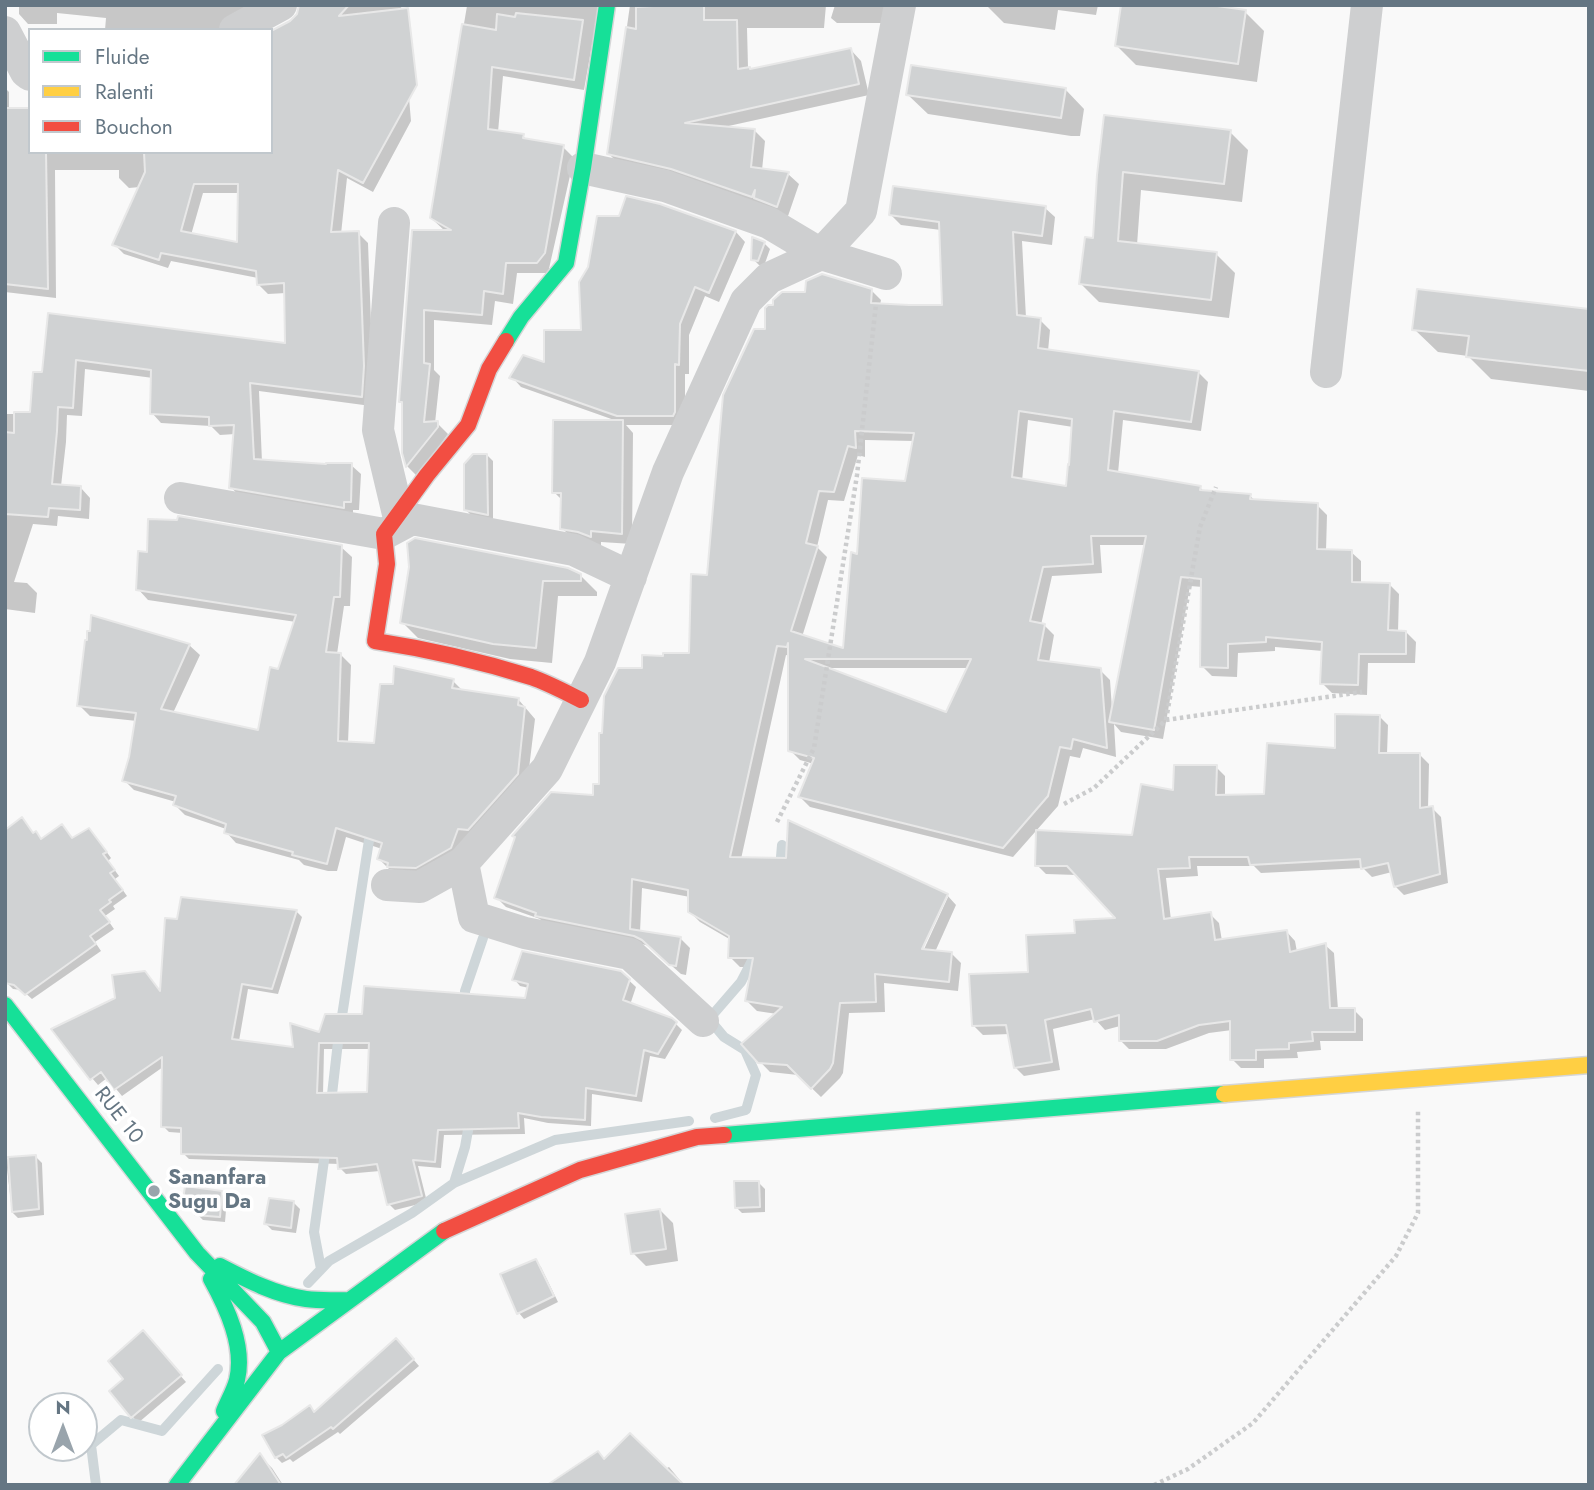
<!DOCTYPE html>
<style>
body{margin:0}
#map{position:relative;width:1594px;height:1490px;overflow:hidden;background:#f9f9f9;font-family:Jost,sans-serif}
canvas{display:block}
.frame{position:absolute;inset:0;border:7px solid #657683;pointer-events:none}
.legend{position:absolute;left:28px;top:28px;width:245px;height:126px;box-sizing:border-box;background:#fff;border:2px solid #c1c8cd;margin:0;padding:9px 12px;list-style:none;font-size:21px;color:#657683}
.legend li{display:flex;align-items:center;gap:14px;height:35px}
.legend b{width:35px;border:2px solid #c1c8cd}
.north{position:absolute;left:28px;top:1392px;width:70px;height:70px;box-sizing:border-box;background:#fff;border:2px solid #c1c8cd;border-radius:50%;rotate:0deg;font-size:19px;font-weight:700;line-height:28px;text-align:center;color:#657683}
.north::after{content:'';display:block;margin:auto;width:24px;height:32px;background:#99a4ac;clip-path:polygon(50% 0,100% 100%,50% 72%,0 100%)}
</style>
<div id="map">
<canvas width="1594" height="1490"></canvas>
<div class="frame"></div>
<ul class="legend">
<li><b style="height:9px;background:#16e098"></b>Fluide</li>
<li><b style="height:9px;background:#ffcf43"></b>Ralenti</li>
<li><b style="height:9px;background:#f24e42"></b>Bouchon</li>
</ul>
<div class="north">N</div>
</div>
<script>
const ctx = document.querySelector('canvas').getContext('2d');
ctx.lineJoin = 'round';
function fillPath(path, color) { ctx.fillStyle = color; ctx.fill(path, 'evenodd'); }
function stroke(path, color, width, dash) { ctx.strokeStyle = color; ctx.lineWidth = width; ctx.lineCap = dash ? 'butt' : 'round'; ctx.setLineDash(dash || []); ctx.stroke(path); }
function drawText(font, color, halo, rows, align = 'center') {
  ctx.font = font + ' Jost,sans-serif'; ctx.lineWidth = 7; ctx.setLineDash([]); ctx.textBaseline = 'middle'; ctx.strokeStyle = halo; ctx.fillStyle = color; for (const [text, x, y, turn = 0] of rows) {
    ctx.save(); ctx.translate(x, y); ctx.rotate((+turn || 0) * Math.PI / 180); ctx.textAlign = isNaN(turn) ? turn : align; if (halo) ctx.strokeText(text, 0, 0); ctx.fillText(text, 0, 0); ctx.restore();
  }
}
const shadow = new Path2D(`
 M19,5H269L229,30H105L106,18L57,13V24H28L19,14Z
 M301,5H401L411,121L373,192L347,178L341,234L358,233L368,243L373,377L371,406L259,391L262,462L327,466L351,465L361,474L359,510H353V517L240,497L231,487L235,434L220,435L211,426L161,423L152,413L153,378L85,369L82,416L67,415L66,442L61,486L81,488L90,498L89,519L58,516L57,526L33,524L14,582L27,583L37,593L35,613L5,609V414H32L43,374L49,315L287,345L286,293L268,294L258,284V278L171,261L168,268L124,254L114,244L140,187L129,188L119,178V170H55L56,298L5,292V88L9,92V110L30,152H271ZM203,193H240L238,244L191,235Z
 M463,5H599L584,90L503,76L498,132L523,136L528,141L563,147L574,158L548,273H517L513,304L495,301L492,325L434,320V370L440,376L435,423H437L448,434L417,476L407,466L404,453L403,404L400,401L413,232L445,231L431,218L467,6Z
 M630,5H826L824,28H747L748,67L751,71L851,50L861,61L869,95L724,127L754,130L765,141L762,170L788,174L799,184L788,216L620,165L609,154Z
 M835,5H888L884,23H837L831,18Z
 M1098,5L1096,15L1058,10L1055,30L1004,23L987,6Z
 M1245,12L1264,31L1257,82L1136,65L1116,45Z
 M1065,89L1084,109L1080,136H1071L928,114L908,95Z
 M1230,132L1248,150L1242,202L1141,190L1137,245L1216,254L1235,273L1229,318L1099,302L1081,284L1094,240L1099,175Z
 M659,205L736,232L745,242L719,302L705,296L689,335V374H685V422L683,425H626L633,433L632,544L601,542V547L573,539L562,528L563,501L554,492L617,421L521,387L512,377L545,365L583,332L620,217Z
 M1045,208L1055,217L1052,245L1022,241L1026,318L1040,320L1050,330L1048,351L1198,372L1208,382L1201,431L1123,420L1118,473L1200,487L1204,492L1250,496L1256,501L1317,505L1327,515L1326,551L1351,552L1361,561V584H1389L1399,594L1398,632H1406L1416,642L1415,663H1368L1367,695L1332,693L1322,683L1323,651L1275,647V651L1238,653L1237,677L1212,676L1202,666L1203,587L1190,586L1163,739L1121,732L1114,724L1116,757L1083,748L1080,758L1070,756L1058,806L1013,857L810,807L800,797L814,764L800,760L790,750V656L786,655L741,859L947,895L956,905L935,952L951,953L961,963L958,991L884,983L885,1012L849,1013L843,1073L840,1078L821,1097L798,1075L770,1072L743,1044L777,1014L757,1011L747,1001L753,967H740L730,957L731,940L700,922L689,911L690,897L642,888L640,932L680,938L690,948L686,975L681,974L654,950L646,945L546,926L540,919L506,907L496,897L516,838L514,836L595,797L601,786L604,735L643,669L665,658L691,654L767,331L871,290L881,300L880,305L943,307L941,230L901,225L891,215ZM1028,420L1073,427L1067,488L1022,481ZM865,440L914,441L906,483L860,556L845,651L802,637L827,557L817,547L828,500L844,501L858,455L865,457ZM1100,545H1146L1112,709L1110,680L1100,670L1049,663L1054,635L1044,625H1041L1052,576L1102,573ZM826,668H969L947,715ZM944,897H948L920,958L917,956Z
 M764,243L770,249L764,266L759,265L753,259Z
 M1589,310V391L1491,379L1468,356L1438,352L1414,329Z
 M487,455L493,461V520L472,516L466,510Z
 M341,547L352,557L350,606H344L337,654L341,655L351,665L348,743L376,745L453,681L464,692L518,699L535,719L527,785L427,878L389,869L379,859L382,849L346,837L337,871H328L304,865L299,860L236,843L226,832V829L185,815L175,805L176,802L134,790L124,780L137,721L90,716L79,705L189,645L200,655L173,713L259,732L296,622L148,600L138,589Z
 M410,567L580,575L597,592V596H558L552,663L510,659L418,638L402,622Z
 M1379,716L1388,725L1387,754L1420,755L1429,764L1428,809L1432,808L1441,817L1448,883L1404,895L1395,886L1392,872L1372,877L1363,868L1261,873L1254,866H1197L1198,876L1166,878L1171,920L1210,914L1219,923L1222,941L1286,931L1295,941L1297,952L1325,945L1334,953L1338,1010H1354L1363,1019V1041H1320L1321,1050L1297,1052L1298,1058L1264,1059V1068H1241L1232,1059V1030L1209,1033L1166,1049H1129L1120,1040V1026L1105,1030L1095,1019L1053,1029L1060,1070L1024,1076L1015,1067L1010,1034L983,1035L974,1026L1030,974L1077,935L1119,920L1077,875L1046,874L1037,865L1133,837L1175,792L1216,767L1225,776V796H1266L1337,750Z
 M22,819L34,834L42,841L62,826L73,840L95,836L111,858L108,861L119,876L115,879L127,896L113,906L115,909L105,916L114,929L95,942L101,951L32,999L22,990L13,989L5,981Z
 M296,911L302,917L278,994L248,989L239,1041L295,1049L320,1034L363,1015L527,1000L529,988L520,986L514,979L621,973L636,987L630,1005L671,1019L682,1030L665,1059L650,1056L642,1102L592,1094L591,1126L548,1123L524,1118L525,1134L444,1135L441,1168L418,1166L427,1202L395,1210L389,1204L380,1171L346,1174L340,1168L339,1164L189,1159L183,1153V1133L169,1132L163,1126V1067L122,1096L107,1078L98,1085L92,1078L161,994ZM324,1049H370L369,1093L323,1095Z
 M36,1157L42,1163L44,1215L18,1218L12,1212L6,1159Z
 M759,1183L765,1189V1212L742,1213L736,1207Z
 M221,1193L227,1199L225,1222L203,1220L197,1214Z
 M294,1203L300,1209L296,1233L272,1230L266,1224Z
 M660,1210L673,1223L678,1261L646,1266L633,1253Z
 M535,1261L541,1267L558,1302L524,1319L519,1313L503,1275Z
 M148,1339L186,1382L138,1423L111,1391L125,1379Z
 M402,1346L419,1366L340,1434L338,1432L293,1462L290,1459L282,1463L276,1457L316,1414Z
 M260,1456L272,1468L283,1485H236Z
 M605,1460L665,1469L669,1467L684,1485H558Z`);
const stream = new Path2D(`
 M780,869L782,845
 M465,1005V991L483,938
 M331,1103L338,1042L371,827
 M715,1118L746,1110L756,1075L745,1050L724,1037L709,1019L741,982L758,949
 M454,1183L465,1147L470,1119
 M321,1269L314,1232L326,1146
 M308,1283L329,1261L412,1213L454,1183L555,1140L689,1121
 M96,1485L91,1445L121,1420L162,1431L218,1369`);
const building = new Path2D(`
 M299,5H349L339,16L408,8L417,85L363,183L338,170L331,232L359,231L364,366L362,397L250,383L254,459L326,464V463H352L351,502H344V508L229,488L234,425L209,426V417L150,414L151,370L76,360L73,408L58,407L57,431L52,484L81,486L80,510L49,508L48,517L5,514V432L14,433V412H30L33,372H42L48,313L285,343L284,283L257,285L256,271L161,253L159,260L112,245L145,172L144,152H271V31L290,21L297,14ZM194,184H238L237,242L181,231Z
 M670,5H704V20H737L738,69L750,67V69L851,48L859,84L685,123L755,129L751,167L789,172L777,207L754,198L755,190L752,197L671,169L607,154L626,27L636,29V7Z
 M1121,5H1210L1246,10L1238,64L1115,46Z
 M516,13L583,20L574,80L492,67L488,129L524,134L523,138L564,145L545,253L537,263H506L503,294L484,291L482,315L424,310V363L430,364L424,422L438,421V427L406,467L402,453V402H399L412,230H451L430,218L462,24L496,30L497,14L515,17Z
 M911,65L1066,88L1061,118L906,95Z
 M5,108H30V152H46L48,289L5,284Z
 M1104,115L1231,130L1224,184L1123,172L1118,241L1217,252L1211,300L1079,284L1085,237L1093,238L1097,175Z
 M893,186L1046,206L1042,236L1013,232L1017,315L1041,318L1038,348L1199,371L1191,422L1114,411L1108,470L1201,486L1200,490L1251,494L1250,499L1318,503L1317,549L1352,550V582L1390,583L1388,630L1406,631V654H1359L1358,685L1320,684L1322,642L1266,637V642L1228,644V668L1200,667L1201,579L1181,577L1154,730L1109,722L1146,536H1091L1093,564L1043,567L1030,621L1045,624L1038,660L1101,668L1107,748L1073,739L1071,749L1060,747L1048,796L1003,848L798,797L814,758L788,751V643L787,647L777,646L730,857L786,858L788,820L948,894L922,949L952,952L949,982L875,974L876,1002L840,1003L833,1063L830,1069L811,1089L787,1065L758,1063L741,1044L782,1007L745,1001L753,958H728L729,936L688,912V890L632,879L630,929L681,937L676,966L669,965L642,940L634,936L535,916L536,913L494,898L515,837L512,836L551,792L593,795V784H599V733H602L604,696L618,668H642V655L663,656V653H689L691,574L707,575L723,395L754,329H765V308L768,305H773V300L782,292H805L806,281L822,274L872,289L871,303L909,305H942L939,222L889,215ZM1019,411L1072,419L1069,465L1068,464L1066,486L1012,477ZM855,431L914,433L905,481L862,478L857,554L851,552L843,648L791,631L818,546L806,543L819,491L834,492L848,446L856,448ZM805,659H971L946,712Z
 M626,196L660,204L736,231L709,293L695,287L680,324L679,365L675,364V412L673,416H617L509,378L523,355L544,362V330H581L579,282L588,267L597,216H619Z
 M752,237L765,242L758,261L751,260Z
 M1417,289L1589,309V371L1466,357L1469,336L1412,330Z
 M553,420H623L622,534L591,531V537L578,532L560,529L561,493H552Z
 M473,454H487L488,515L464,510V464Z
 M178,516L342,545L340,597H334L326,652L341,653L338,741L374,743L380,684H393L394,666L454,679L452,688L519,698L518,705L525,707L518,774L468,830L458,829L451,848L416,868L387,867L388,863L377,859L382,843L336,828L327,864L292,855L293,852L224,833L226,824L173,805L176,796L122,781L129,757L136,713L77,706L85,640H87V631H90L91,615L190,644L161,709L258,730L270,667L278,669L296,615L136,590L138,551L147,552L148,519L177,520Z
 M415,538L568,568L581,574V581H543L536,648L493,644L400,623L409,567L407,543Z
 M1335,714L1380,715L1379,753H1420V808L1433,806L1440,874L1394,887L1388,863L1361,869L1360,859L1250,865L1248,857H1189L1190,868L1158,869L1164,919L1211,912L1215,940L1287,930L1290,952L1326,943L1330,1008H1355V1032H1312L1313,1041L1289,1043V1049L1256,1050V1060H1230V1021L1199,1025L1157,1041H1119V1015L1094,1022L1091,1009L1045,1020L1052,1062L1014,1068L1006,1025L972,1026L969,974L1028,972L1026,935L1075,933L1074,920L1115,918L1067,866H1035L1036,830L1132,835L1141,784L1173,790L1174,765H1217L1216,795L1264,794L1267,743L1335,748Z
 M22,817L33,833L36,831L41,839L62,824L72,838L89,828L107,852L103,854L115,870L110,873L123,890L109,900L111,902L100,910L110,922L90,936L96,944L25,995L14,985L5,983V830Z
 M181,897L297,910L272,989L242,984L232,1039L293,1047L290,1023L319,1032L325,1014H362L364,986L525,998L528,984L512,980L522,951L621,971L630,979L623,1000L672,1018L677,1022L658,1054L644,1050L636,1096L586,1088L585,1120L541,1117L518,1113L519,1128L438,1130L435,1162L413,1160L422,1196L387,1205L377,1164L338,1169L337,1158L181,1154V1128L161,1127L162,1057L114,1090L101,1072L90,1080L51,1029L115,998L112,975L145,971L160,991L165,918L177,919ZM319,1043H369L367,1092L317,1093Z
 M36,1155L39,1209L12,1212L8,1157Z
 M734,1181H759L760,1207L735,1208Z
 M185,1186L222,1191L220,1217L195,1215L183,1200Z
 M269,1198L294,1201L291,1228L264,1224Z
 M660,1209L666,1249L631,1254L625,1214Z
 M536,1259L554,1296L517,1314L500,1274Z
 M143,1330L182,1375L131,1418L109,1391L123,1379L108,1361Z
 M396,1338L414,1359L333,1429L331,1427L286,1458L283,1454L275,1458L262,1435L282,1425L310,1405L314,1412Z
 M630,1433L684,1485H547L598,1451L604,1459Z
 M260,1453L281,1485H234Z`);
const path = new Path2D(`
 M1166,720L1200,527L1216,487
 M1064,804L1094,788L1166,720L1362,692
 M777,822L814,748L857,475L876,304
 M1154,1485L1188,1469L1253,1423L1396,1256L1418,1213V1111`);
const street = new Path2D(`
 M235,30L281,5
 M5,32L26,72L30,75
 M583,168L665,186L769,223L821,254
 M394,223L378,430L398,514
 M886,274L821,254L861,211L900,5
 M1326,372L1367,5
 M180,498L384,534L412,519L574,550L631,577
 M463,863L474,917L525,933L630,954L703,1021
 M387,885L420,887L463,863L547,769L600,662L668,472L746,301L769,278L821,254`);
const fast = new Path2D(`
 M506,341L521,317L566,263L583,168L607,5
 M5,1005L197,1253L263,1322L279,1352
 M724,1135L1224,1094
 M220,1266C247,1280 276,1295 306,1299C321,1301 335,1300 350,1300
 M211,1279C227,1308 245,1346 237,1380C234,1391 228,1401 224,1411
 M177,1485L279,1352L444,1231`);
const slow = new Path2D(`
 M1224,1094L1589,1065`);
const jam = new Path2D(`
 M506,341L489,369L468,425L427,475L384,534L387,564L375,641C427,649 480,661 531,677C548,683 565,692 581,700
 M444,1231L580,1170L697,1137L724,1135`);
const markers = [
 [154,1191,7,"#99a4ac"]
];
const streetNames = [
 ["RUE 10",118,1116,52]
];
const poiNames = [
 ["Sananfara",168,1179],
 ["Sugu Da",168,1203]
];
fillPath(shadow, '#0003');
stroke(stream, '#ced6d9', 10);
fillPath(building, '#d0d2d3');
stroke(building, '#e8e8e8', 2);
stroke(fast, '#d5d6d7', 19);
stroke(slow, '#d5d6d7', 19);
stroke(jam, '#d5d6d7', 19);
stroke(path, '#cbcccd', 4.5, [3.5, 3.5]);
stroke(street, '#cecfd0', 32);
stroke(fast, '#16e098', 16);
stroke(slow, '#ffcf43', 16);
stroke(jam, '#f24e42', 16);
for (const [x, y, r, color] of markers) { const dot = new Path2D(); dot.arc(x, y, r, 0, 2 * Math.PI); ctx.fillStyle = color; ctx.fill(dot); stroke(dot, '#fff', 2.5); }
drawText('21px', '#657683', '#fff', streetNames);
drawText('bold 21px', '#657683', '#fff', poiNames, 'left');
</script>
